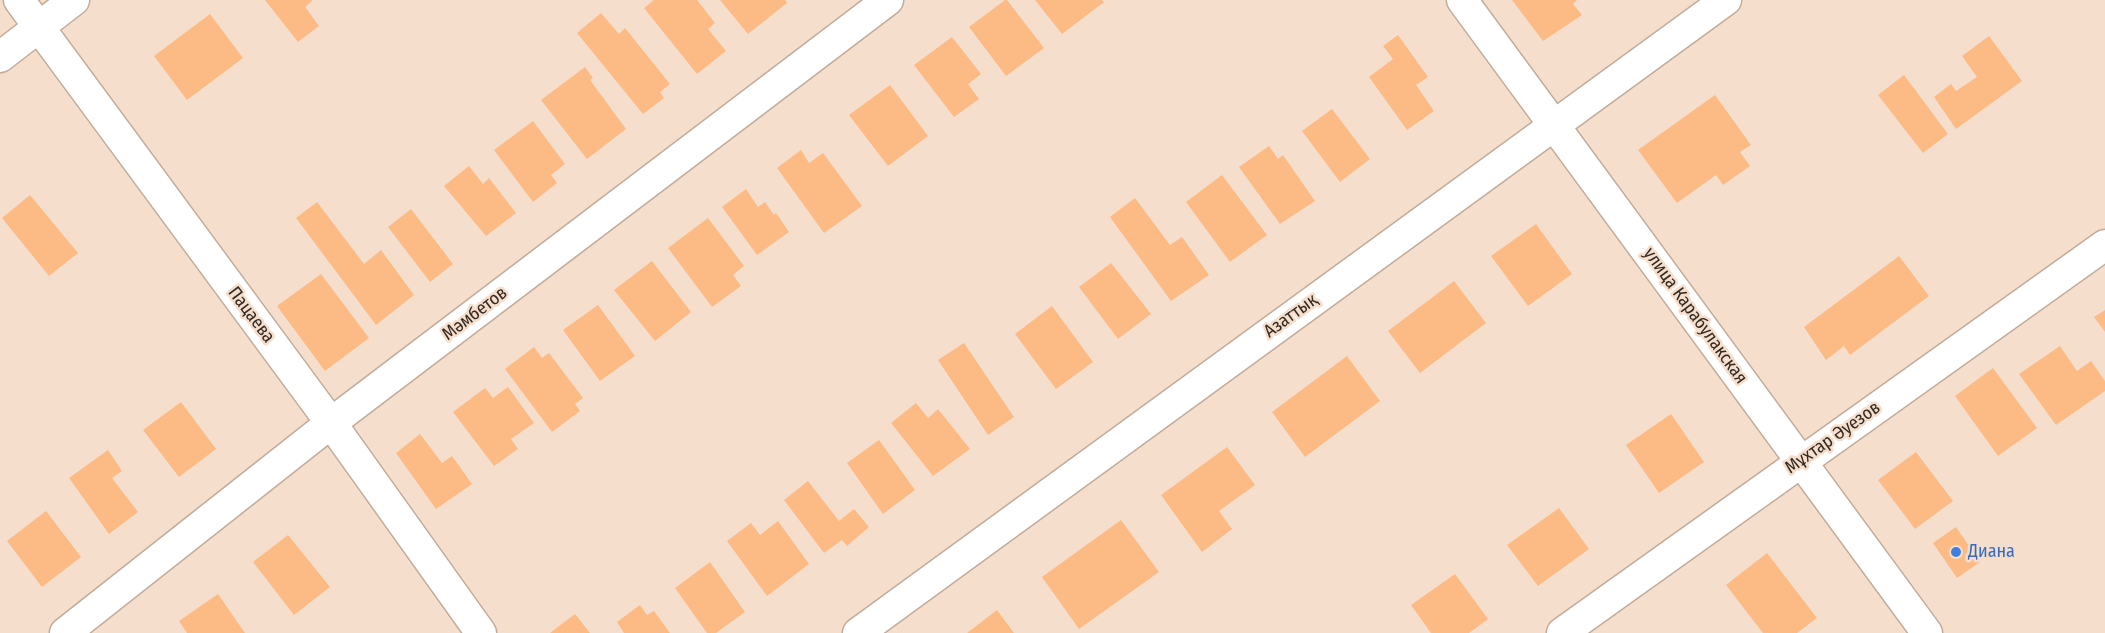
<!DOCTYPE html>
<meta charset="utf-8">
<style>
body{margin:0}
canvas{display:block;background:#f6decc}
</style>
<canvas width="2105" height="633"></canvas>
<script>
const ctx = document.querySelector('canvas').getContext('2d');
ctx.lineJoin = 'round';
function fillPath(path, color) { ctx.fillStyle = color; ctx.fill(path, 'evenodd'); }
function stroke(path, color, width, dash) { ctx.strokeStyle = color; ctx.lineWidth = width; ctx.lineCap = dash ? 'butt' : 'round'; ctx.setLineDash(dash || []); ctx.stroke(path); }
function drawText(font, color, halo, rows, align = 'center') {
  ctx.font = font + ' "Fira Sans Condensed",sans-serif'; ctx.lineWidth = 5; ctx.setLineDash([]); ctx.textBaseline = 'middle'; ctx.strokeStyle = halo; ctx.fillStyle = color; for (const [text, x, y, turn = 0] of rows) {
    ctx.save(); ctx.translate(x, y); ctx.rotate((+turn || 0) * Math.PI / 180); ctx.textAlign = isNaN(turn) ? turn : align; if (halo) ctx.strokeText(text, 0, 0); ctx.fillText(text, 0, 0); ctx.restore();
  }
}
const building = new Path2D(`
 M265,0H313L305,7L319,26L298,42Z
 M654,0H697L715,23L708,29L726,51L697,74L644,8Z
 M720,0H785L787,3L748,34Z
 M1005,0H1007L1044,48L1006,76L969,27Z
 M1035,0H1102L1104,2L1062,34Z
 M1512,0H1577L1573,4L1582,15L1543,41Z
 M601,13L619,34L625,28L670,84L660,92L664,98L643,114L577,33Z
 M210,14L243,58L187,100L154,56Z
 M1398,35L1428,77L1416,85L1434,111L1407,130L1369,77L1393,59L1383,46Z
 M1989,36L2022,81L1956,129L1934,97L1951,84L1956,91L1977,77L1962,56Z
 M952,37L981,74L968,84L979,99L954,117L914,65Z
 M585,67L593,78L590,80L626,129L587,159L541,100Z
 M1904,75L1948,134L1923,153L1878,95Z
 M890,85L928,136L888,166L849,115Z
 M1715,95L1751,145L1740,152L1750,166L1723,185L1716,175L1677,203L1638,150Z
 M1332,109L1370,159L1340,182L1302,131Z
 M533,121L565,164L551,175L557,183L533,202L494,150Z
 M1269,146L1278,159L1283,155L1315,201L1280,224L1239,167Z
 M801,150L809,163L823,153L862,206L824,233L777,168Z
 M469,166L483,184L489,178L516,213L486,236L444,186Z
 M1222,175L1267,235L1230,262L1186,202Z
 M746,189L758,207L765,202L774,215L776,213L789,232L757,255L722,207Z
 M30,195L78,253L49,276L2,218Z
 M1135,198L1170,245L1182,237L1209,275L1171,301L1110,217Z
 M317,202L364,264L381,250L414,295L376,325L296,218Z
 M411,209L453,264L430,282L388,227Z
 M708,218L744,266L733,275L741,286L712,307L668,248Z
 M1536,224L1572,274L1528,306L1491,256Z
 M1899,256L1929,296L1850,355L1844,346L1826,360L1804,327Z
 M652,261L691,312L655,341L614,290Z
 M1111,263L1151,314L1118,339L1079,287Z
 M321,274L369,338L325,371L277,306Z
 M1454,281L1486,323L1420,373L1388,331Z
 M598,305L635,356L600,381L563,330Z
 M1052,306L1093,362L1056,389L1015,334Z
 M2105,310V332L2094,317Z
 M964,343L1014,417L988,435L938,360Z
 M2060,346L2077,371L2091,361L2105,381V391L2056,425L2019,374Z
 M534,347L542,358L549,353L583,398L575,404L580,411L552,432L505,369Z
 M1347,356L1380,401L1305,457L1272,412Z
 M1993,368L2037,428L1998,456L1955,396Z
 M508,387L534,423L511,439L518,449L494,466L453,412L485,388L493,398Z
 M181,402L216,449L179,477L143,430Z
 M916,403L928,418L938,409L970,449L933,476L891,423Z
 M1671,414L1704,462L1659,493L1626,445Z
 M420,434L442,463L452,456L472,484L436,509L396,453Z
 M879,440L915,490L883,514L847,463Z
 M1227,447L1255,485L1219,511L1232,529L1202,552L1161,495Z
 M108,450L122,471L112,478L138,512L109,534L69,478Z
 M1916,452L1953,501L1915,529L1878,480Z
 M808,481L839,521L854,509L869,527L847,546L842,540L824,553L784,500Z
 M1559,508L1589,549L1538,586L1507,545Z
 M46,511L81,557L42,587L7,541Z
 M1121,520L1159,572L1079,629L1042,577Z
 M778,521L809,564L767,596L727,541L751,523L760,535Z
 M1956,527L1980,562L1957,578L1933,543Z
 M288,535L330,587L294,615L253,562Z
 M1767,553L1817,618L1797,633H1763L1726,585Z
 M710,562L745,612L716,633H707L675,588Z
 M1455,574L1488,619L1469,633H1431L1411,605Z
 M218,594L245,633H187L179,621Z
 M640,605L647,615L654,611L670,633H624L617,622Z
 M997,610L1014,633H967Z
 M575,614L590,633H550Z`);
const street = new Path2D(`
 M19,0L331,423L481,633
 M1462,0L1927,633
 M0,57L74,0
 M65,633L331,423L888,0
 M858,633L1726,0
 M1562,633L2105,245`);
const markers = [
 [1956,552,6,"#3f7fe0"]
];
const streetNames = [
 ["Мәмбетов",475,314,-37],
 ["Пацаева",251,315,53],
 ["Азаттық",1291,316,-36],
 ["улица Карабулакская",1695,316,54],
 ["Мұхтар Әуезов",1833,438,-35]
];
const shopNames = [
 ["Диана",1968,552]
];
fillPath(building, '#fcba85');
stroke(street, '#c1ab9a', 33);
stroke(street, '#fff', 30);
for (const [x, y, r, color] of markers) { const dot = new Path2D(); dot.arc(x, y, r, 0, 2 * Math.PI); ctx.fillStyle = color; ctx.fill(dot); stroke(dot, '#f6decc', 2); }
drawText('18px', '#322922', '#f6decc', streetNames);
drawText('18px', '#366cbe', '#f6decc', shopNames, 'left');
</script>
